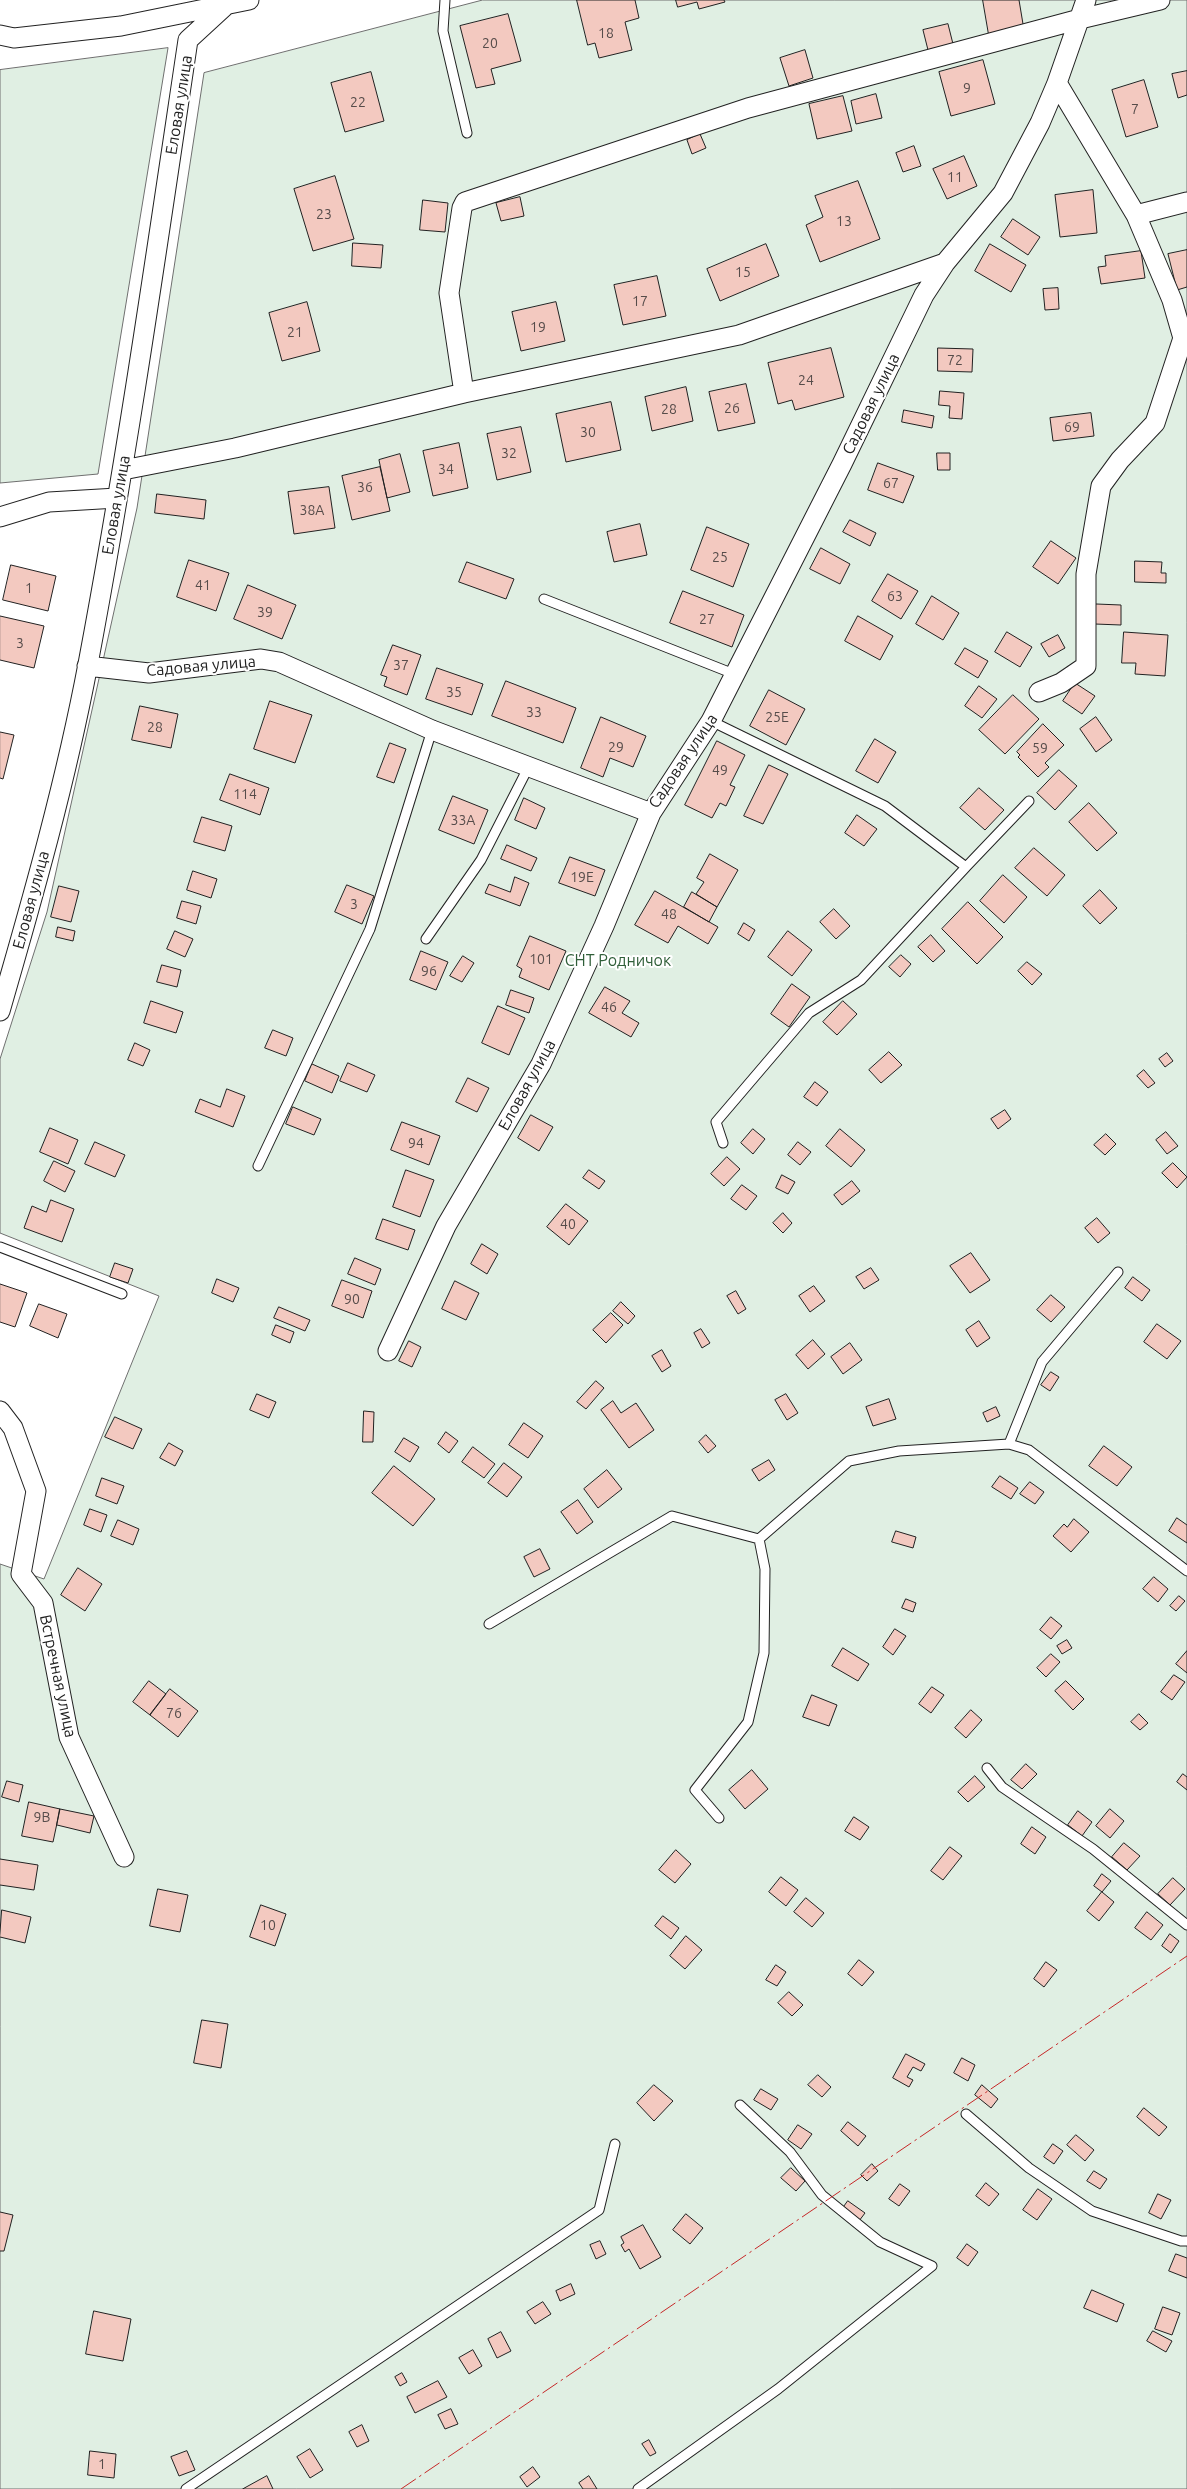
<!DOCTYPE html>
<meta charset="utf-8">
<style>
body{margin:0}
canvas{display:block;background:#fff}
</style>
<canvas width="1187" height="2489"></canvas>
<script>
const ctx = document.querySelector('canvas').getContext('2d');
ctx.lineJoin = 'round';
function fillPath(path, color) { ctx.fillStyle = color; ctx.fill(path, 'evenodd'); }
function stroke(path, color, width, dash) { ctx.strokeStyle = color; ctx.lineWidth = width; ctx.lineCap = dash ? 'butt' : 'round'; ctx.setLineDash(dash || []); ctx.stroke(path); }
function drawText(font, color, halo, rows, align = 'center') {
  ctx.font = font + ' Ubuntu,sans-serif'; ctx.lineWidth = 4; ctx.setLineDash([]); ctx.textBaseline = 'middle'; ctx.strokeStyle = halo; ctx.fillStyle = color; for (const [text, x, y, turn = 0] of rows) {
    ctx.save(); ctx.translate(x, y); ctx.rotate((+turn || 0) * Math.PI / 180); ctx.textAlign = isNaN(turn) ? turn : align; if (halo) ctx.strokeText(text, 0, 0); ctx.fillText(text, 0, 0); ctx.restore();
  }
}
const green = new Path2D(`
 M483,0H1187V2489H0V1564L44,1579L159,1296L0,1233V1059L47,912L137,508L204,73Z
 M168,48L98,474L0,483V70Z`);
const building = new Path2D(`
 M577,0H635L639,18L625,22L632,50L599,58L595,43L588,45Z
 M676,0H724L725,2L699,9L697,2L678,7Z
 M983,0H1019L1024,30L989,35Z
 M508,14L521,61L491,69L495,84L476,88L460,26Z
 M948,24L953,44L928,50L923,30Z
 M805,50L813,78L789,86L780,58Z
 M983,60L995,104L951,116L939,72Z
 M1187,71V95L1178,98L1172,74Z
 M371,72L384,121L345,132L331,83Z
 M1144,80L1158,127L1126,137L1112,90Z
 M876,94L882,118L856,124L851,101Z
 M843,96L852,131L817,139L809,104Z
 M700,134L706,148L692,154L687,140Z
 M914,146L921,166L903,172L896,153Z
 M964,156L977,186L947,199L933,169Z
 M335,176L354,239L313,251L294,189Z
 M858,181L880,239L820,262L806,225L823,217L815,196Z
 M1093,190L1097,233L1060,237L1055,195Z
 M520,197L524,216L501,221L496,203Z
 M423,200L448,203L445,232L420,230Z
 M1013,219L1040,237L1028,255L1001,237Z
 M353,243L383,245L381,268L352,266Z
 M766,244L779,276L720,301L707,269Z
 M990,244L1026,265L1011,292L975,271Z
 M1187,250V287L1177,290L1168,254Z
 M1141,251L1145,278L1101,284L1098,267L1106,266L1105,256Z
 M657,276L666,316L623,325L614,285Z
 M1058,288L1059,309L1045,310L1043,289Z
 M307,302L320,351L282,361L269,313Z
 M556,302L565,341L521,351L512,312Z
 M831,348L844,397L795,410L792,400L778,404L768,363Z
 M938,348L973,349L972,372L938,371Z
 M746,384L755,423L718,431L709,392Z
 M686,387L693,421L652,431L645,397Z
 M940,391L964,393L962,419L949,418L950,406L939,405Z
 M611,402L621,450L566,462L556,414Z
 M904,410L934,416L932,428L902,422Z
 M1091,413L1094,436L1053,441L1050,418Z
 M521,427L531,472L497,480L487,434Z
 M459,443L468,488L433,496L423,451Z
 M937,453H950V470H938Z
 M400,454L410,492L387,498L379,460Z
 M878,463L914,476L903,503L868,490Z
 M380,467L390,511L352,520L342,476Z
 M329,487L335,528L294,534L288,492Z
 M157,494L206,500L204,519L155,513Z
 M850,520L876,533L870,546L843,532Z
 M640,524L647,555L614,562L607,532Z
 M707,527L749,544L733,587L691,570Z
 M1051,541L1076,558L1058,584L1033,567Z
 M821,548L850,564L840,584L810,569Z
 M189,560L229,573L216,611L177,597Z
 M1135,561L1162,562L1161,573H1166V583L1135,582Z
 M467,562L514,579L506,599L459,582Z
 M11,565L56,576L48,611L3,600Z
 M888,574L918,591L901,619L872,601Z
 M248,585L296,605L282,639L234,619Z
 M683,591L744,615L732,647L670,623Z
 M932,596L959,613L943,640L916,624Z
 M1096,604L1121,605V625L1095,624Z
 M0,616L44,626L34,668L0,660Z
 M858,616L893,636L880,660L845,641Z
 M1007,632L1032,647L1020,667L995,652Z
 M1124,632L1168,635L1165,676L1135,674L1136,663H1122Z
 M1058,635L1065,648L1049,657L1041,644Z
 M393,645L421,655L407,695L384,686L387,677L381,675Z
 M965,648L988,661L978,678L955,664Z
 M437,668L483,684L472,715L426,699Z
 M506,681L576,708L563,743L492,716Z
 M1075,683L1095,696L1082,714L1063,701Z
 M979,686L997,699L982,718L965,706Z
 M769,690L805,709L786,745L750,726Z
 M1013,695L1039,719L1005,754L979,730Z
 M270,701L312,715L295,763L254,749Z
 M140,706L178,714L171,748L132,740Z
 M601,717L646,736L633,767L610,758L603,777L581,768Z
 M1096,717L1112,740L1096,752L1080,729Z
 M1043,724L1064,745L1045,763L1049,767L1038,777L1018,757L1020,755L1017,752Z
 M0,732L14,735L3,779L0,778Z
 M875,739L896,752L878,783L856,771Z
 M717,741L745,755L730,785L735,787L726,806L720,803L712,818L685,805Z
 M390,743L406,749L394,783L377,777Z
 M769,765L788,774L763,824L744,816Z
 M1059,770L1077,786L1055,810L1037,793Z
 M230,774L269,788L260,815L220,800Z
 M979,788L1004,810L985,830L960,808Z
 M453,796L488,810L474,844L439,830Z
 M524,798L545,808L536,829L515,820Z
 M1089,803L1117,833L1097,851L1069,822Z
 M857,815L877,829L864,846L845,833Z
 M202,817L232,826L225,851L194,842Z
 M507,845L537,858L531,871L501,859Z
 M1034,848L1065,875L1047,896L1015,868Z
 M710,854L738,870L717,907L696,894L704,882L697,878Z
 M570,857L605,870L595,896L559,883Z
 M193,871L217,879L211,898L187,890Z
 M1003,875L1027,897L1004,923L980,901Z
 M515,877L529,883L520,906L485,893L489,884L510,892Z
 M347,885L374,896L362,924L335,912Z
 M59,886L79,891L71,922L51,917Z
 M1100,890L1117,908L1100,924L1083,906Z
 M655,891L718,927L708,944L678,926L668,943L635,925Z
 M692,892L717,907L709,922L684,907Z
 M182,901L201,906L196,924L177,918Z
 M968,902L1003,937L977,964L942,929Z
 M834,909L850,926L836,939L820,922Z
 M744,923L755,930L749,941L738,934Z
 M58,927L75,931L73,941L56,937Z
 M175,931L193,939L185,957L167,949Z
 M788,931L812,950L792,976L768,957Z
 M931,935L945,951L933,962L918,947Z
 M530,936L566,951L549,990L519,977L522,969L517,966Z
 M421,951L448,962L436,990L410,980Z
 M901,955L911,964L900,977L889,967Z
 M463,956L474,963L462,982L450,976Z
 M1027,962L1042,974L1032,985L1018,971Z
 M162,965L181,970L177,987L157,982Z
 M792,984L810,997L789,1027L771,1014Z
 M605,987L630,1001L622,1013L639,1023L631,1037L589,1013Z
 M511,990L534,998L529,1013L506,1005Z
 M151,1001L183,1012L176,1033L144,1023Z
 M843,1001L857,1014L837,1035L823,1022Z
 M498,1006L525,1018L509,1055L482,1043Z
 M273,1030L293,1038L286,1056L265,1048Z
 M135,1043L150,1050L143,1066L128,1060Z
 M889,1052L902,1065L881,1083L869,1070Z
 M1167,1053L1173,1061L1165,1067L1159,1059Z
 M348,1063L375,1075L367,1092L340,1081Z
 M312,1064L339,1076L332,1093L305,1081Z
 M1144,1070L1155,1083L1148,1088L1137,1076Z
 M468,1078L489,1088L477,1112L456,1102Z
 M815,1082L828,1092L817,1106L804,1097Z
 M227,1089L245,1096L233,1127L195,1112L200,1099L220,1107Z
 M293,1107L321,1119L314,1135L286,1124Z
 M1005,1110L1011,1119L998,1129L991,1119Z
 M531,1115L553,1127L539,1151L518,1138Z
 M402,1122L440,1136L429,1165L391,1150Z
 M50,1128L78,1140L68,1164L40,1152Z
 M753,1129L765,1139L753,1154L741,1143Z
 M840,1129L865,1150L851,1167L826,1146Z
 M1166,1132L1178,1146L1167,1154L1156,1140Z
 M1106,1134L1116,1144L1105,1155L1094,1145Z
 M95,1142L125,1155L115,1177L85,1164Z
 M798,1142L811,1152L800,1165L788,1155Z
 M727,1157L740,1169L724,1186L711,1174Z
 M54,1161L75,1171L65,1192L44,1181Z
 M1173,1163L1187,1177L1177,1188L1162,1173Z
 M406,1170L434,1180L420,1217L393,1207Z
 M589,1170L605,1181L599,1189L583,1178Z
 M782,1175L795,1182L788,1194L776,1188Z
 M852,1181L860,1191L842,1205L834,1195Z
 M742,1185L757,1196L746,1210L731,1199Z
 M51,1200L74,1209L62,1242L24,1228L32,1206L46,1212Z
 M566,1204L588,1221L569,1245L547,1227Z
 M783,1213L792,1223L783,1233L773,1223Z
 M1097,1218L1110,1233L1098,1243L1085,1228Z
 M383,1219L415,1230L408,1250L376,1239Z
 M482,1244L498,1254L487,1274L471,1264Z
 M971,1253L990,1280L970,1293L950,1266Z
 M355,1258L381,1269L375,1285L348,1274Z
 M115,1263L133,1269L128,1283L110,1277Z
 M871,1268L879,1280L864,1289L856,1277Z
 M1133,1277L1150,1290L1142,1301L1125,1288Z
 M217,1279L239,1288L233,1302L212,1293Z
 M342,1280L372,1291L363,1318L332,1306Z
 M455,1281L479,1293L466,1320L442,1309Z
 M0,1284L27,1293L15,1327L0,1322Z
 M814,1286L825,1301L810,1312L799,1296Z
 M736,1291L746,1309L738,1314L727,1296Z
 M1051,1295L1065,1307L1051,1322L1037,1310Z
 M621,1302L635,1316L628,1324L613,1311Z
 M39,1304L67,1314L58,1338L30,1326Z
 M279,1307L310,1320L305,1331L274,1318Z
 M611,1313L623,1325L606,1343L593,1330Z
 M979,1321L990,1338L977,1347L966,1330Z
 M1157,1324L1181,1341L1167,1359L1144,1342Z
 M276,1325L294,1332L290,1343L272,1335Z
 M701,1329L710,1343L702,1348L694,1333Z
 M813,1340L825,1354L808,1369L796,1355Z
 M409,1341L421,1347L412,1367L399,1361Z
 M850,1343L862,1360L843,1374L831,1357Z
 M662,1350L671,1366L662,1372L652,1356Z
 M1051,1372L1059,1377L1050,1391L1041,1385Z
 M596,1381L604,1388L586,1409L577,1402Z
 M257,1394L276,1402L269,1418L250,1410Z
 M786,1394L798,1413L787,1420L775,1400Z
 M889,1399L896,1419L873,1426L866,1407Z
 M613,1401L621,1413L636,1403L654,1430L629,1448L601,1410Z
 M996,1407L1000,1416L987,1422L983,1413Z
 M364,1411L374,1412L373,1442H363Z
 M115,1417L142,1429L133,1449L105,1437Z
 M524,1423L543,1436L528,1458L509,1445Z
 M446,1432L458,1441L449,1453L438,1444Z
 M706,1435L716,1446L708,1453L699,1442Z
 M404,1438L419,1447L410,1462L395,1452Z
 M169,1443L183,1451L175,1466L160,1458Z
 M1104,1446L1132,1467L1117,1486L1089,1466Z
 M473,1447L495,1464L484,1478L462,1462Z
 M769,1460L775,1470L759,1481L752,1470Z
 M504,1463L522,1477L507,1497L488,1483Z
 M394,1466L435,1499L413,1526L372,1493Z
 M607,1470L622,1489L598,1508L584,1489Z
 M1000,1476L1018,1488L1011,1499L992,1487Z
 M102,1478L124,1486L117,1504L96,1496Z
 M1030,1482L1044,1492L1035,1504L1020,1494Z
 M578,1500L593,1522L577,1534L561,1512Z
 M90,1509L107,1515L101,1532L84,1525Z
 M1177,1518L1187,1525V1543L1169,1531Z
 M1074,1519L1089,1532L1071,1552L1053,1536L1064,1524L1067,1527Z
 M118,1520L139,1529L133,1545L111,1536Z
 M896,1531L916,1537L913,1548L892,1542Z
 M540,1549L550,1569L534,1577L524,1557Z
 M78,1568L102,1584L85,1611L61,1595Z
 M1154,1577L1168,1589L1158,1602L1143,1589Z
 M1179,1596L1185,1601L1176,1611L1170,1606Z
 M906,1599L916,1603L913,1612L902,1608Z
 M1051,1617L1062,1626L1051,1639L1040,1630Z
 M895,1629L906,1636L893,1655L883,1647Z
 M1067,1640L1072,1648L1062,1654L1057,1646Z
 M843,1648L869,1664L858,1681L832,1666Z
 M1187,1651V1673L1176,1664Z
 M1051,1654L1060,1662L1046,1677L1037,1668Z
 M1174,1675L1185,1682L1172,1700L1161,1692Z
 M149,1681L166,1694L150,1715L133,1702Z
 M1066,1681L1084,1699L1073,1710L1055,1691Z
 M932,1687L944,1695L931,1713L919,1704Z
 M170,1689L198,1711L178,1737L150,1715Z
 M812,1695L837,1705L829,1726L803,1717Z
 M971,1710L982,1720L966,1738L955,1728Z
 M1139,1714L1148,1723L1140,1730L1131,1722Z
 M1026,1764L1037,1774L1022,1789L1011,1780Z
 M752,1770L768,1789L745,1809L729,1790Z
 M1183,1774L1187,1777V1790L1177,1782Z
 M975,1776L985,1787L968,1802L958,1792Z
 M7,1781L23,1785L19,1802L2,1797Z
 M29,1802L60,1809L53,1842L22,1836Z
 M60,1809L94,1816L90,1833L57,1825Z
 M1110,1809L1124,1821L1110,1838L1096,1826Z
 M1078,1811L1092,1822L1082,1836L1068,1825Z
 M854,1817L869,1827L860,1840L845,1831Z
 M1032,1827L1046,1837L1035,1854L1021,1844Z
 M1124,1843L1140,1856L1127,1870L1112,1857Z
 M950,1847L962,1856L943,1880L931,1871Z
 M676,1850L691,1864L675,1883L659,1870Z
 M0,1859L38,1865L34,1890L0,1885Z
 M1102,1874L1111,1881L1102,1892L1094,1886Z
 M781,1877L798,1890L786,1906L769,1892Z
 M1173,1878L1185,1889L1170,1905L1158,1894Z
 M158,1889L188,1895L180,1932L150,1926Z
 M1102,1892L1114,1902L1099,1921L1087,1911Z
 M806,1898L824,1913L812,1927L794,1912Z
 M261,1905L286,1914L275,1946L250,1937Z
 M2,1910L31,1917L25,1943L0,1937Z
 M1147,1912L1163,1925L1151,1940L1135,1928Z
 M663,1916L679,1928L671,1939L655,1926Z
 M1170,1934L1179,1941L1171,1953L1162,1946Z
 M686,1936L702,1950L685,1969L670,1956Z
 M859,1960L874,1972L862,1986L848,1974Z
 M1046,1962L1057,1970L1044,1987L1034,1979Z
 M776,1965L786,1972L777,1986L766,1980Z
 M789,1992L803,2005L792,2016L778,2003Z
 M202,2020L228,2024L221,2068L194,2063Z
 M906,2054L925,2064L921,2071L913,2067L907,2077L913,2080L909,2087L893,2078Z
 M962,2058L975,2065L968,2081L954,2073Z
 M818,2075L831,2087L822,2097L808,2085Z
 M654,2085L673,2101L654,2121L637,2103Z
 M982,2085L998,2099L991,2108L975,2095Z
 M761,2089L778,2099L771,2110L754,2100Z
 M1144,2108L1167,2127L1159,2136L1137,2117Z
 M848,2122L866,2136L858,2146L841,2131Z
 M798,2125L812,2134L801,2149L788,2140Z
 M1076,2135L1094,2150L1085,2161L1067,2145Z
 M1053,2144L1063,2151L1054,2164L1044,2157Z
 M872,2164L878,2171L867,2181L861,2175Z
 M791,2168L805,2181L796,2191L781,2178Z
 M1094,2171L1107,2179L1100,2189L1087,2181Z
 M986,2183L999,2194L989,2206L976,2196Z
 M900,2184L910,2191L899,2206L889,2199Z
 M1038,2189L1052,2199L1037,2220L1023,2210Z
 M1158,2194L1171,2200L1161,2219L1149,2213Z
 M848,2201L865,2213L859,2221L843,2208Z
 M0,2212L13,2215L4,2251H0Z
 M686,2214L703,2228L690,2244L673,2230Z
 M643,2225L661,2257L640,2269L629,2249L625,2252L621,2245L624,2243L621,2237Z
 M600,2241L606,2254L596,2259L590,2245Z
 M967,2244L978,2252L968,2266L957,2258Z
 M1176,2254L1187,2258V2278L1169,2271Z
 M571,2284L575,2294L560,2301L556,2291Z
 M1092,2290L1124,2304L1117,2322L1084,2308Z
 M543,2302L551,2314L535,2324L527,2312Z
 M1163,2307L1180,2313L1172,2335L1155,2329Z
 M94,2311L131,2319L123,2361L86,2354Z
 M1153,2331L1172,2341L1166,2352L1147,2341Z
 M501,2332L511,2351L497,2358L488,2339Z
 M473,2350L482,2366L469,2374L459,2358Z
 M402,2373L407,2382L400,2386L395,2377Z
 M438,2381L447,2397L415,2413L407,2397Z
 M451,2409L458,2424L445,2429L438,2415Z
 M362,2425L369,2441L357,2447L349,2432Z
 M649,2440L656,2453L650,2456L642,2444Z
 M310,2449L323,2470L310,2478L297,2457Z
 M90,2451L116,2454L114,2478L88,2475Z
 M187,2451L195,2470L179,2476L171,2457Z
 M533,2467L540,2477L527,2487L520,2477Z
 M267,2476L273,2489H243Z
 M589,2476L597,2489H583L579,2483Z`);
const lane = new Path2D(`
 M445,0L443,31L467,133
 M544,599L734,674
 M711,721L885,806L966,867L1029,801
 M426,939L481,860L528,768
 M723,1143L716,1122L809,1013L861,980L966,867
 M258,1166L370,929L432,730
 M0,1247L122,1294
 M1009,1444L1042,1362L1118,1272
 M489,1624L672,1516L759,1539L849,1461L899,1451L1009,1444L1029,1450L1187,1571
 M987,1768L1002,1787L1093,1849L1187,1925
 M719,1818L695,1790L748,1722L764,1653L765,1569L759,1539
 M966,2114L1029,2168L1092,2211L1181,2241H1187
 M186,2489L599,2210L615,2144
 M638,2489L778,2389L932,2266L880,2242L822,2195L790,2152L740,2105`);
const street = new Path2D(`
 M1086,0L1057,83L1136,215L1187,202
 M0,35L14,38L121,26L249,0
 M464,393L449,293L462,208L465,202L748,108L1080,19L1160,0
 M123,470L235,448L464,393L739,335L945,263L1003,193L1040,123L1057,83
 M0,517L49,502L117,498
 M87,666L149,673L261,659L279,662L432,730L651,813L711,721L842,464L924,295L945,263
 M1039,692L1061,683L1086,666V574L1101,486L1120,460L1155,423L1183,338L1172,300L1136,215
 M0,1011C33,897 66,781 88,664C127,457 157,248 188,40L225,6
 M388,1351L446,1226L541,1064L604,926L651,813
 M0,1411L13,1428L36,1491L21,1574L43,1603L69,1737L124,1857`);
const power = new Path2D(`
 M401,2489L1187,1956`);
const numberNames = [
 ["18",606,33],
 ["20",490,43],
 ["9",967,88],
 ["22",358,102],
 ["7",1135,109],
 ["11",955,177],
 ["23",324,214],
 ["13",844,221],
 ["15",743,272],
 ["17",640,301],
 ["19",538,327],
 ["21",295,332],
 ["72",955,360],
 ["24",806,380],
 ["26",732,408],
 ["28",669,409],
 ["69",1072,427],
 ["30",588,432],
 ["32",509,453],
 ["34",446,469],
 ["67",891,483],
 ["36",365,487],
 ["38А",312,510],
 ["25",720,557],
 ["41",203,585],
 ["1",29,588],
 ["63",895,596],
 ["39",265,612],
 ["27",707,619],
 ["3",20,643],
 ["37",401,665],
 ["35",454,692],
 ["33",534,712],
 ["25Е",777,717],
 ["28",155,727],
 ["29",616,747],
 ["59",1040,748],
 ["49",720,770],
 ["114",245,794],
 ["33А",463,820],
 ["19Е",582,877],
 ["3",354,904],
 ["48",669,914],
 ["101",541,959],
 ["96",429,971],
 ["46",609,1007],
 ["94",416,1143],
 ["40",568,1224],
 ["90",352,1299],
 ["76",174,1713],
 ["9В",42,1817],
 ["10",268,1925],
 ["1",102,2464]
];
const streetNames = [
 ["Еловая улица",179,105,-81],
 ["Садовая улица",871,404,-64],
 ["Еловая улица",116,505,-80],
 ["Садовая улица",201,666,-5],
 ["Садовая улица",683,761,-56],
 ["Еловая улица",31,900,-75],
 ["Еловая улица",527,1085,-61],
 ["Встречная улица",58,1676,78]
];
const parkNames = [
 ["СНТ Родничок",618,961]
];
fillPath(green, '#e0efe3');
stroke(green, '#6f6f6f', 1);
fillPath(building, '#f3c9c0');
stroke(building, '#222', 1);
stroke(lane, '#222', 11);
stroke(street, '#222', 21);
stroke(lane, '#fff', 9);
stroke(street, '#fff', 19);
stroke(power, '#c62828', 1, [18, 4, 2.5, 4]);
drawText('14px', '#564c4a', null, numberNames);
drawText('16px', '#222', '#fff', streetNames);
drawText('16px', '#2f5e38', '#fff', parkNames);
</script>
